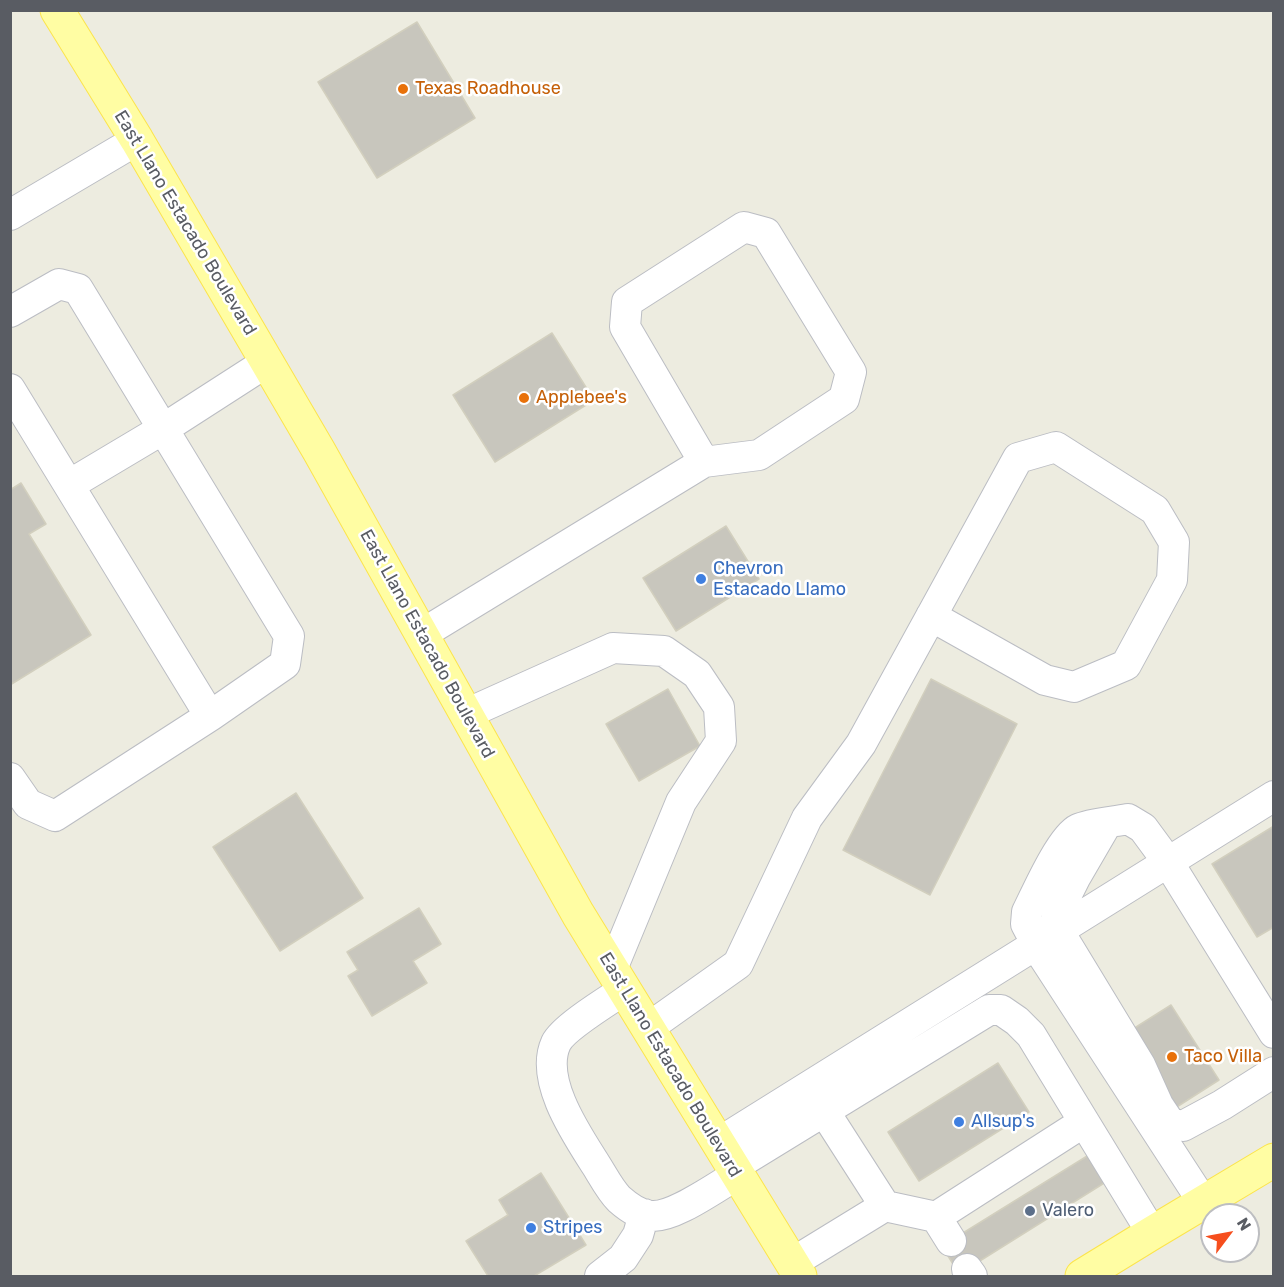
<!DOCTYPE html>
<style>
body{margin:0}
#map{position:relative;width:1284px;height:1287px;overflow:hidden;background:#edece0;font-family:Rubik,sans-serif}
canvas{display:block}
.frame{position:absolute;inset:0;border:12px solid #595c63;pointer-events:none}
.north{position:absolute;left:1200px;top:1203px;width:60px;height:60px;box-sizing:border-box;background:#fff;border:2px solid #bdbec1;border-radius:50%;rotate:58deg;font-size:16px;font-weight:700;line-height:24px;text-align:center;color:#595c63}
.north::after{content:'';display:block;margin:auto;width:21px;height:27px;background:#f64e1d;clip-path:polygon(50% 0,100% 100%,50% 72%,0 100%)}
</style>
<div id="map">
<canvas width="1284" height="1287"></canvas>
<div class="frame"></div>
<div class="north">N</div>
</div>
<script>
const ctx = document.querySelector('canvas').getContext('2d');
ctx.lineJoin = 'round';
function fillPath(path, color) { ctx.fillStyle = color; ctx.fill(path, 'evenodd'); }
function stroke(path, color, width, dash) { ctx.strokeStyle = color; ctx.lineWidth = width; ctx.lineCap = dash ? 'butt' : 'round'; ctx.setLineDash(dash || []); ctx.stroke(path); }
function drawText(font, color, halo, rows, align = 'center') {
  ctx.font = font + ' Rubik,sans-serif'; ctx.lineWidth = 5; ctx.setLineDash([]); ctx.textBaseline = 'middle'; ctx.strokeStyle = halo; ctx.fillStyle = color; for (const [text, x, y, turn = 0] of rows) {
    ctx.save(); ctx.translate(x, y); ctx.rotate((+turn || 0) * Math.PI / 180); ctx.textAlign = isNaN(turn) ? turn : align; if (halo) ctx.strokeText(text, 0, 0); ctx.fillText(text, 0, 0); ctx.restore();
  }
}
const building = new Path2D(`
 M417,22L475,118L377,178L318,82Z
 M552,333L594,400L495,462L453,395Z
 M21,483L46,524L29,534L91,635L10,685V490Z
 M726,526L759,579L676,631L643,578Z
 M931,679L1017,724L930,895L843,850Z
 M668,689L700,746L639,781L606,724Z
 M296,793L363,898L280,951L213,847Z
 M1274,826V927L1257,937L1212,864Z
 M419,908L441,944L413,961L427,983L372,1016L348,976L358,970L347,952Z
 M1171,1005L1219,1080L1172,1110L1125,1034Z
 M998,1063L1029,1112L919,1181L888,1132Z
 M1092,1153L1109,1180L959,1274L942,1246Z
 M541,1173L586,1245L534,1276H488L466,1241L508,1215L499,1200Z`);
const minor = new Path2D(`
 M10,215L137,140
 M10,312L59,284L78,289L289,636L285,664L210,716
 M10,389L210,716L55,816L28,804L10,778
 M69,485L163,429L267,362
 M422,634L704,462L759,455L844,399L851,372L766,233L744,227L627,302L625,327L704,462
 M466,714L613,648L664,651L697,674L719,707L721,741L681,802L612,969
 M1107,823L1075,878L1058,912L1056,922L1058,930L1140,1065L1158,1105L1170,1123L1183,1126L1222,1105L1274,1072
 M624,990C609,1000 563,1028 556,1043C539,1080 577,1135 596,1165C603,1176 610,1190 619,1199C628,1207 639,1215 651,1216C674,1218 717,1186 737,1175
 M648,1028L738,964L807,818L861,744L1018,458L1056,447L1155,510L1174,542L1172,580L1126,665L1074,687L1045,680L931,616
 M824,1111L885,1206L936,1217L1084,1122
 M718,1143L1274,796
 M733,1167L989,1010H1001L1017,1021L1031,1035L1152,1233
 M1203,1202L1043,956L1026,924L1027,912C1036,894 1061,837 1078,829C1091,823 1113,822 1128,819L1143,828L1168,862L1274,1033
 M936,1217L951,1241
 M792,1263L885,1206
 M967,1269L972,1276
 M600,1276L623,1258L638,1235L644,1214`);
const major = new Path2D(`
 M57,10L137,140L319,451L578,914L800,1276
 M1082,1276L1152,1233L1274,1160`);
const markers = [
 [403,89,6,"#e8710a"],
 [524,398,6,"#e8710a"],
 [701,579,6,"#3f7fe0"],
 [1172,1057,6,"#e8710a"],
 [959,1122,6,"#3f7fe0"],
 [1030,1211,6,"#5c6f8a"],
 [531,1228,6,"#3f7fe0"]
];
const foodNames = [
 ["Texas Roadhouse",415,89],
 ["Applebee's",536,398],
 ["Taco Villa",1184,1057]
];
const streetNames = [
 ["East Llano Estacado Boulevard",185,223,59],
 ["East Llano Estacado Boulevard",427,644,61],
 ["East Llano Estacado Boulevard",670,1065,59]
];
const shopNames = [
 ["Chevron",713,569],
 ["Estacado Llamo",713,590],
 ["Allsup's",971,1122],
 ["Stripes",543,1228]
];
const serviceNames = [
 ["Valero",1042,1211]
];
fillPath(building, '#c8c6bd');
stroke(building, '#d2cfbe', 1.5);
stroke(minor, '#bbbdc3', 32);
stroke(major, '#fce44b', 35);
stroke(minor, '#fff', 30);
stroke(major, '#fffda3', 33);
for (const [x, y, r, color] of markers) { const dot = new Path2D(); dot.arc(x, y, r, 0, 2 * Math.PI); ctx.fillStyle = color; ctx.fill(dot); stroke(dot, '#fff', 2); }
drawText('18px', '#c56008', '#fff', foodNames, 'left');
drawText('18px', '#595c63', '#fff', streetNames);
drawText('18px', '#366cbe', '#fff', shopNames, 'left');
drawText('18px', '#4e5e75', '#fff', serviceNames, 'left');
</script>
